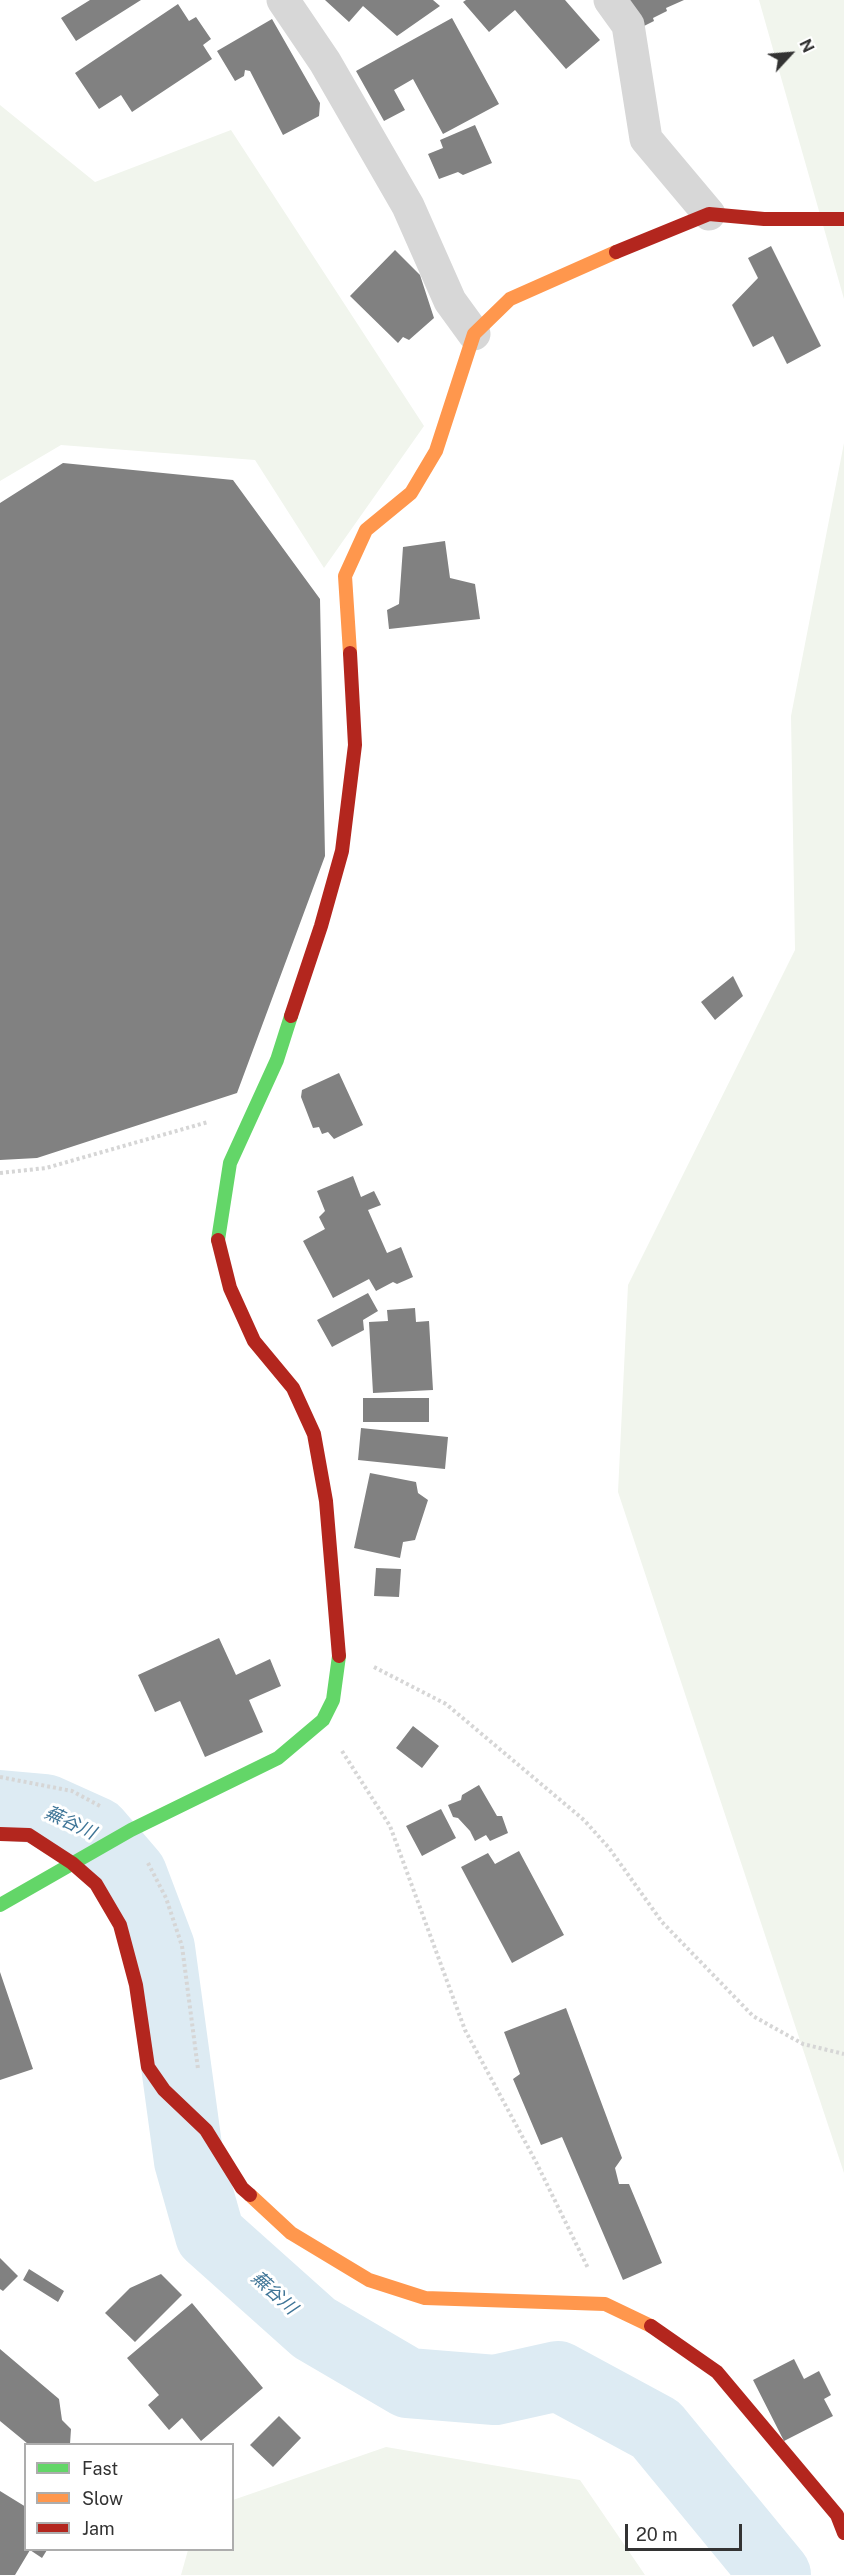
<!DOCTYPE html>
<meta charset="utf-8">
<style>
body{margin:0}
#map{position:relative;width:844px;height:2575px;overflow:hidden;background:#fff;font-family:"Public Sans",sans-serif}
canvas{display:block}
.legend{position:absolute;left:24px;top:2443px;width:210px;height:108px;box-sizing:border-box;background:#fff;border:2px solid #adadad;margin:0;padding:8px 10px;list-style:none;font-size:18px;color:#333}
.legend li{display:flex;align-items:center;gap:12px;height:30px}
.legend b{width:30px;border:2px solid #adadad}
.north{position:absolute;left:760px;top:24px;width:60px;height:60px;-webkit-text-stroke:4px #fff;paint-order:stroke;rotate:64deg;font-size:16px;font-weight:700;line-height:24px;text-align:center;color:#333}
.north::after{content:'';display:block;margin:auto;width:21px;height:27px;background:#333;clip-path:polygon(50% 0,100% 100%,50% 72%,0 100%)}
.scale{position:absolute;left:625px;top:2524px;width:117px;height:27px;box-sizing:border-box;border:3px solid #333;border-top:0;padding-left:8px;font-size:18px;line-height:21px;white-space:nowrap;color:#333;-webkit-text-stroke:4px #fff;paint-order:stroke}
</style>
<div id="map">
<canvas width="844" height="2575"></canvas>
<ul class="legend">
<li><b style="height:8px;background:#63d668"></b>Fast</li>
<li><b style="height:8px;background:#ff974d"></b>Slow</li>
<li><b style="height:8px;background:#b3261e"></b>Jam</li>
</ul>
<div class="north">N</div>
<div class="scale">20 m</div>
</div>
<script>
const ctx = document.querySelector('canvas').getContext('2d');
ctx.lineJoin = 'round';
function fillPath(path, color) { ctx.fillStyle = color; ctx.fill(path, 'evenodd'); }
function stroke(path, color, width, dash) { ctx.strokeStyle = color; ctx.lineWidth = width; ctx.lineCap = dash ? 'butt' : 'round'; ctx.setLineDash(dash || []); ctx.stroke(path); }
function drawText(font, color, halo, rows, align = 'center') {
  ctx.font = font + ' "Public Sans","Noto Sans JP",sans-serif'; ctx.lineWidth = 6; ctx.setLineDash([]); ctx.textBaseline = 'middle'; ctx.strokeStyle = halo; ctx.fillStyle = color; for (const [text, x, y, turn = 0] of rows) {
    ctx.save(); ctx.translate(x, y); ctx.rotate((+turn || 0) * Math.PI / 180); ctx.textAlign = isNaN(turn) ? turn : align; if (halo) ctx.strokeText(text, 0, 0); ctx.fillText(text, 0, 0); ctx.restore();
  }
}
const green = new Path2D(`
 M759,0H844V299Z
 M0,105L95,182L231,130L424,426L324,568L255,460L61,445L0,481Z
 M844,443V2173L618,1492L628,1285L795,950L791,716Z
 M386,2447L580,2480L645,2575H181L188,2550H232L233,2500Z`);
const river = new Path2D(`
 M0,1805L45,1809L96,1832L132,1874L160,1948L189,2161L210,2235L314,2328L408,2383L495,2390L558,2376L656,2429L776,2575`);
const building = new Path2D(`
 M90,0H141L76,41L61,18Z
 M325,0H433L440,6L397,36L363,6L349,22Z
 M466,0H565L600,40L566,69L515,10L489,32L463,2Z
 M621,0H684L666,8L667,11L653,18L654,21L638,29Z
 M178,4L189,21L196,17L211,39L203,45L212,59L132,112L121,95L99,109L75,73Z
 M452,18L499,104L443,134L413,79L394,90L405,110L384,121L356,71Z
 M272,19L320,103L319,116L283,135L250,71L245,70L244,76L235,81L217,51Z
 M475,125L492,163L463,175L458,172L439,179L428,154L443,148L440,140Z
 M771,246L821,346L787,364L773,336L753,347L732,305L758,278L748,258Z
 M395,250L420,275L434,318L409,340L403,337L398,343L350,296Z
 M63,463L233,480L320,599L325,856L237,1093L37,1158L0,1160V503Z
 M445,541L450,578L475,584L480,619L389,629L387,610L399,604L403,547Z
 M733,976L743,996L715,1020L701,1002Z
 M339,1073L363,1125L334,1139L328,1132L322,1134L319,1127L313,1128L301,1097L302,1090Z
 M353,1176L361,1197L374,1191L381,1205L368,1210L387,1253L401,1247L413,1277L397,1284L393,1282L376,1291L369,1279L333,1298L303,1241L325,1229L319,1217L325,1211L317,1191Z
 M368,1293L378,1311L363,1320L364,1330L332,1347L317,1320Z
 M415,1308L416,1322L429,1321L433,1390L373,1393L369,1322L388,1321L387,1310Z
 M363,1398H429V1422H363Z
 M361,1428L448,1437L445,1469L358,1460Z
 M370,1473L416,1482L418,1493L428,1500L415,1540L403,1542L400,1558L354,1548Z
 M376,1568L401,1569L399,1597L374,1596Z
 M219,1638L236,1675L270,1659L281,1686L249,1700L263,1732L205,1757L180,1701L155,1712L138,1675Z
 M413,1726L439,1746L422,1768L396,1748Z
 M479,1785L497,1816H502L508,1833L490,1841L486,1835L475,1841L470,1831L458,1818L453,1817L448,1805L461,1800L462,1795Z
 M441,1809L456,1838L422,1856L406,1826Z
 M519,1851L564,1935L512,1963L461,1867L488,1853L495,1864Z
 M0,1972L33,2069L0,2080Z
 M566,2008L622,2158L615,2168L619,2184H629L662,2263L623,2280L562,2137L541,2145L513,2079L520,2074L504,2032Z
 M0,2258L18,2276L3,2291L0,2289Z
 M29,2269L64,2291L58,2302L23,2280Z
 M161,2274L182,2295L135,2342L105,2313L130,2288Z
 M192,2303L263,2388L201,2441L182,2418L169,2430L148,2405L159,2395L127,2358Z
 M0,2349L59,2399L62,2420L71,2429L70,2444H28L0,2421Z
 M794,2359L804,2379L819,2371L831,2395L824,2399L833,2416L784,2441L753,2380Z
 M279,2416L301,2438L273,2467L250,2445Z
 M0,2491L26,2507V2550H47L42,2558L30,2550L15,2575H0Z`);
const path = new Path2D(`
 M0,1173L46,1168L208,1122
 M374,1667L446,1704L584,1820L609,1848L662,1922L753,2016L803,2044L844,2054
 M342,1751L390,1826L465,2030L536,2162L588,2268
 M0,1777L72,1791L100,1806
 M148,1863L166,1898L182,1946L198,2069`);
const street = new Path2D(`
 M283,0L325,62L408,206L450,301L474,334
 M610,0L628,25L646,139L709,214`);
const fast = new Path2D(`
 M218,1240L230,1163L277,1060L291,1016
 M0,1905L131,1830L278,1758L323,1720L333,1700L339,1656`);
const slow = new Path2D(`
 M350,653L345,576L366,530L411,493L436,451L474,334L510,299L616,252
 M250,2195L291,2233L369,2280L425,2298L605,2304L651,2326`);
const jam = new Path2D(`
 M616,252L709,214L764,219H844
 M291,1016L321,926L342,851L355,745L350,653
 M218,1240L230,1288L254,1341L293,1388L314,1434L326,1501L339,1656
 M0,1834L29,1835L72,1863L96,1884L120,1925L136,1985L148,2067L164,2090L206,2130L242,2188L250,2195
 M651,2326L717,2372L837,2515L844,2533`);
const waterNames = [
 ["蕪谷川",70,1823,25],
 ["蕪谷川",274,2293,42]
];
fillPath(green, '#f1f5ed');
stroke(river, '#ddebf3', 70);
fillPath(building, '#818181');
stroke(path, '#d6d6d6', 4, [3, 3]);
stroke(street, '#d7d7d7', 33);
stroke(fast, '#63d668', 14);
stroke(slow, '#ff974d', 14);
stroke(jam, '#b3261e', 14);
drawText('italic 18px', '#3f7597', '#fff', waterNames);
</script>
